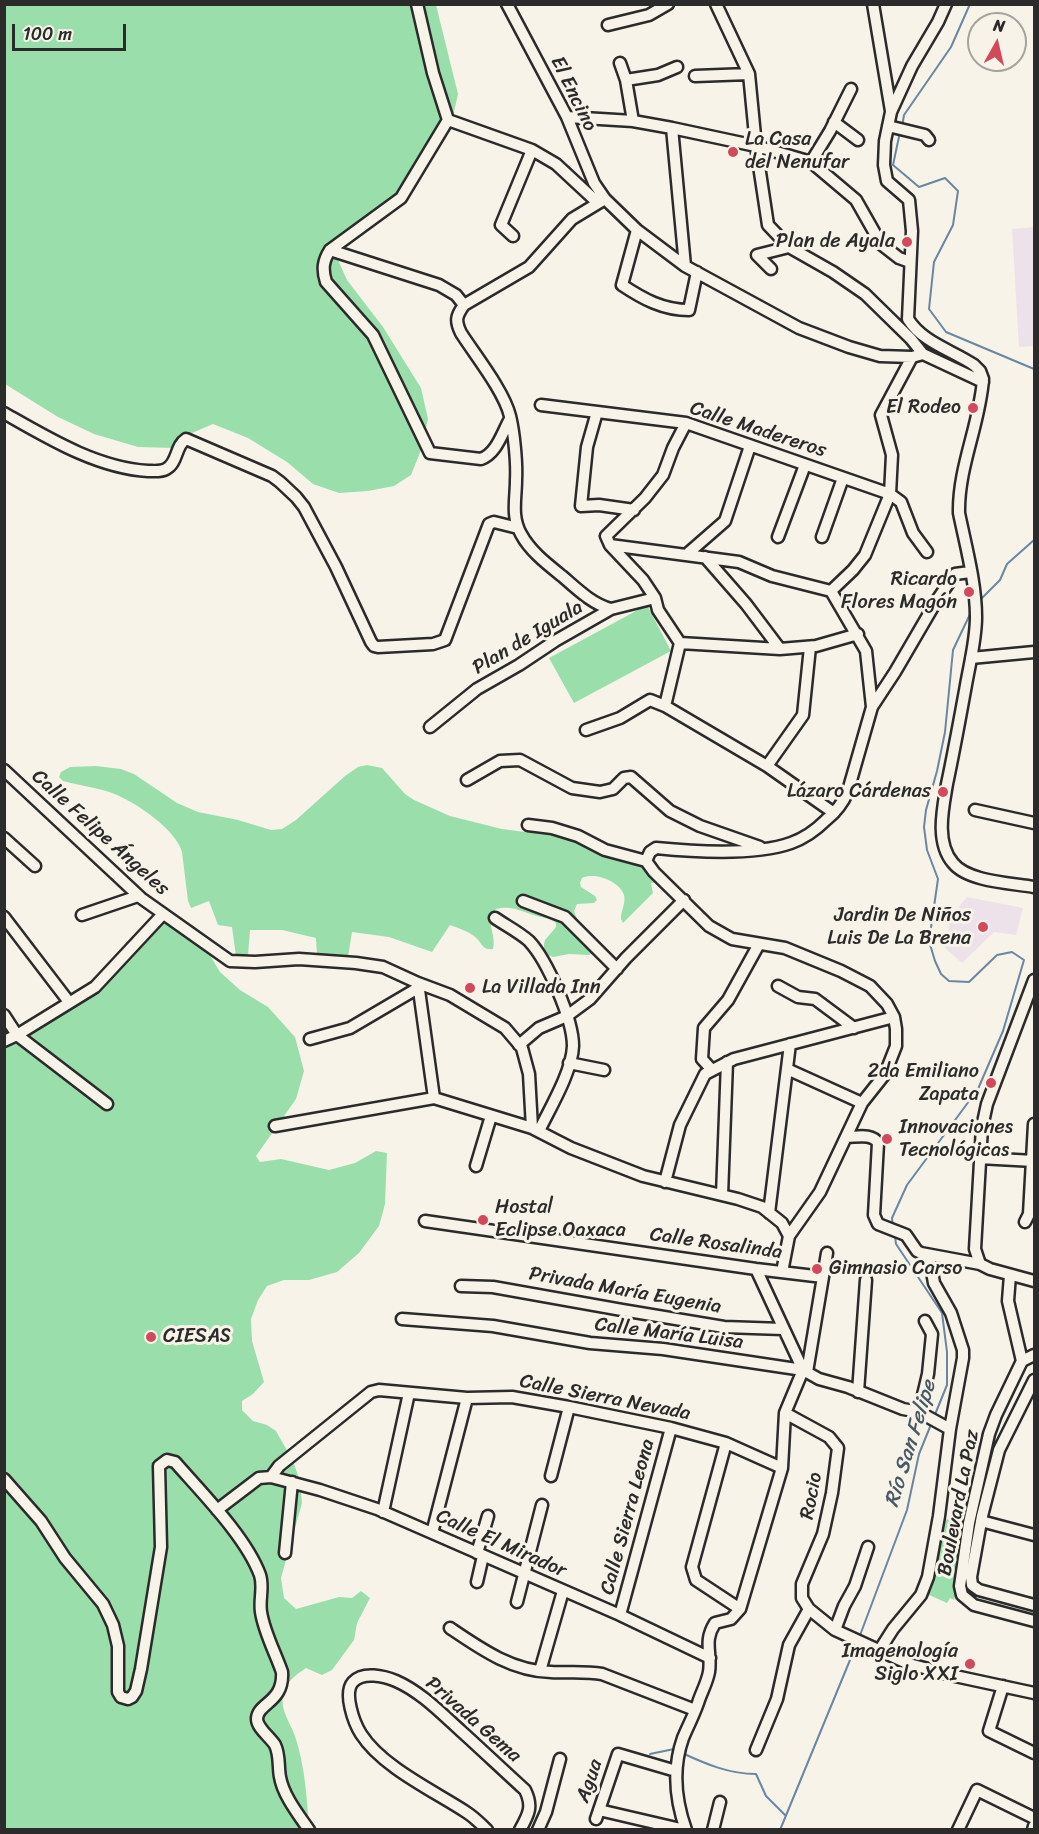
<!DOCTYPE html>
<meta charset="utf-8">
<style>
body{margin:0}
#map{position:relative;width:1039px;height:1834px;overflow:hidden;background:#f7f3e8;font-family:Sriracha,sans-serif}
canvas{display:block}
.frame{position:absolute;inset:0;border:6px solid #2b2b2b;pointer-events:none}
.north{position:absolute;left:967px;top:12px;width:60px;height:60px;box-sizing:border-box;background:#f7f3e8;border:2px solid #a5a39c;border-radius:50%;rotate:8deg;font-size:16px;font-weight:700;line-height:24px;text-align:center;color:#2b2b2b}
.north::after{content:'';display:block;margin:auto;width:21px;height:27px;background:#d1495b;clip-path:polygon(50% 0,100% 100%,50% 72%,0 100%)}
.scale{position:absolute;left:12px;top:24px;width:114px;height:27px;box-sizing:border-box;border:3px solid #2b2b2b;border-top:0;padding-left:8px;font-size:18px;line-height:21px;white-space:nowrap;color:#2b2b2b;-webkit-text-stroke:4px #f7f3e8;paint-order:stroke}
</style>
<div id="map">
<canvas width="1039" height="1834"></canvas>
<div class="frame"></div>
<div class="north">N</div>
<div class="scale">100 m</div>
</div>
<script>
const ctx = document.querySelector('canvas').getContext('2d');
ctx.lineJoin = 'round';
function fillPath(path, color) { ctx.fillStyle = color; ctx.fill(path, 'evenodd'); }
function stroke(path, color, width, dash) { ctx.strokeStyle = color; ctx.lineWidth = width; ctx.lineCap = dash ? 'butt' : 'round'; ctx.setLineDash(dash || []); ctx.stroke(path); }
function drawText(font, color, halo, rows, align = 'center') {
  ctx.font = font + ' Sriracha,sans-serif'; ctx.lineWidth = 6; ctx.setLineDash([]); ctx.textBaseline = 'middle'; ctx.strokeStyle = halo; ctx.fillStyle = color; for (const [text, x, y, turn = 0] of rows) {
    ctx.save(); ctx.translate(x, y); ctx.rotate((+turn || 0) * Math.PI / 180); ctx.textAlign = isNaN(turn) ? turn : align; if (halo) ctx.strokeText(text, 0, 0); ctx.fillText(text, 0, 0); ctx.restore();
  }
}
const built = new Path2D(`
 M1034,227V346L1019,347L1012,229Z
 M967,897L1023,908L1016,935L994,932L962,963L945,948L950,920L956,921V910Z`);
const green = new Path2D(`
 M4,5H436L458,94L453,116L410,186L345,243L338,260L347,280L383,327L421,388L428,419L421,450L411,475L394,486L368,491L339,493L313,484L287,462L248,438L213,424L192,433L173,448L138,447L94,434L58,417L5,384Z
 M647,605L671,651L574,703L549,658Z
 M367,765L382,768L405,794L414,800L450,816L502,829L525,832H560L650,868L657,882L651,883L653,893L623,923L621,919C621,910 626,903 624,895C619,881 595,872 582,878L580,883L581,887L595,896L597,900L594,903L577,904L574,911L580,927L596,951L589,955L569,954L553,957L548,955L544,950V944L545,940L556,927V923C549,918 544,918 537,916C522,912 512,905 496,909C484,922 497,934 493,949C482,951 482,942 474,936C467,931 458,928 450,925L432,952L389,937L352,932L348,957L317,955L316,938L282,930H250L248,956H236L232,927L218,925L209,901L191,908L188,901L182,852C176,830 138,804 117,795C101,788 81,786 63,781L59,777L61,772L70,767L96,766L121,769L134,774L177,803L198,812L238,820L271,830L282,829L296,820L345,776L358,767Z
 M182,919L196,932L220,972L240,990L268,1007L295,1037L304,1071L296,1099L256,1156L260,1162L281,1159L329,1170L355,1163L376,1151L387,1153L385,1204L379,1226L359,1253L337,1272L309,1280H284L267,1286L258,1300L251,1319L252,1341L264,1382L253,1394L242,1401V1410L253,1421L267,1425L276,1431L293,1461L300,1481L302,1503L281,1578L284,1598L296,1609L339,1597L352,1598L361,1591L370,1598L357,1623L354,1640L332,1670L322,1675L306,1668C294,1676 286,1682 283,1696C280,1710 291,1724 295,1736C305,1766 307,1799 309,1829H5L4,1035L67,999L102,977L162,924Z
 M941,1518L962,1523L954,1578L956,1593L954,1600L950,1598L947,1603L927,1594L930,1585Z`);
const stream = new Path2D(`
 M902,127L904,115L951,47L970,4
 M900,132L893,165L919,187L945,178L958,191L953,225L934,262L929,309L946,332L1034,369
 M979,601L1000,580L1007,564L1034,540
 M893,1227L892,1218L907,1185L978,1089L1003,1031L1024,960L1012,952L997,955L969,982L949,981L941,974L935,961L929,941L938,879L927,850L924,827L926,810L937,771L945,732L953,650L972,610
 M895,1236L896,1244L942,1313L947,1352V1385L934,1417
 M859,1638L907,1510L919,1454L932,1422
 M682,1753C706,1764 729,1774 756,1774L766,1796L785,1815
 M650,1754L674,1749L677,1751
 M780,1830L857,1643`);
const minor = new Path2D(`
 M417,4L433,73L448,120
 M507,4L567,117L594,183L605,199L637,230L685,266L799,328L849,347L880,356L912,357L923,354
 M716,4L749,74L756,146L768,225L789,247L833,272L865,294L911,339L923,354L983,382
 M873,4L891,111
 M946,4L938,22L912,66L891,112L885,141L884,165L887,181L909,200L912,231L908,319C923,343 952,350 974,365L980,371L983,379C980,424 958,467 959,513C966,547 976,583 976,617C976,640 970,662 966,685C960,718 954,751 947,784C943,808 935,842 953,863C968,882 1012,883 1034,887
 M608,25L649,15L668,4
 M620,63L626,80L633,121
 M695,76L749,74
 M626,80L658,75L677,67
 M567,117L633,121L672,128L756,146L811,162L856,200L881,244L899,258L910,262
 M448,120L401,198L330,250C323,261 322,269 326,282L373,335L430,453L481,459C497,453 502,433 510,419
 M448,120L532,150L556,164L598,203
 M834,122L858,140
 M888,126L925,135L929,140
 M672,128L685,266
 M811,162L830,131L851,89
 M605,199L572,219L529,267L464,305C456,316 455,321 461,333C475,355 504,391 510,416C514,432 517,463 516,480C516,499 511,516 521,534C530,551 547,564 562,576C577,589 592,604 611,609
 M637,230L622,285C643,299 663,310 689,310L697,272
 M513,236L501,225L532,150
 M330,250L439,285L456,295L464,305
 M771,269L757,255L789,247
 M541,405L686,423L890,494L901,502L913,533L927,552
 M597,412L587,447L581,506L599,505L634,510
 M4,413C48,438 97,468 148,471C154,471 161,472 166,469C178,463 175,446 186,439L272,476L280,482L296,497L304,507L336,567L371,642L374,646L378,647L433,644L445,640L489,524L494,522L518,528
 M778,537L805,465
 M822,537L843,478
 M610,545L739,562L772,576L831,591
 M686,555L725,521L750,446
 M705,557L746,604L780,649
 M831,591L853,570L865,555L890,494L892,455L881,415L912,357
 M831,591L866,651L872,707
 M680,643L658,610L655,598L643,580L610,545L606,536L645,498L663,475L673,448L686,423
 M680,643L780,649L816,646L858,634
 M971,658L1034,652
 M665,706L680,643
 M430,727L477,689L519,665L555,641L611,609L655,598
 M586,730L620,718L650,700L665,706L767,766L834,813
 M767,766L803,715L810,647
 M4,770L141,898L230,961L255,962L299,959L356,963L383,967L418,983L450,995L505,1028L522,1048L529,1074L532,1128
 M467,780L500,761L520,760L572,788L600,792L613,789L624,778L631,777L670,811L700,826L760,847
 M975,810L1034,823
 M528,825L552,828L578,836L605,850L646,861
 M4,838L35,866
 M523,901L565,917L617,969
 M82,915L138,896
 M4,917L69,1002
 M495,918C505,925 519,932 529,941C547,960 573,1019 573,1046C572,1072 550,1108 539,1131
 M418,983L434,1098
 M778,986L798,997L815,999L854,1028
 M4,1015L17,1035L107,1104
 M310,1039L350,1028L418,988
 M4,1041L17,1035L95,987L163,914
 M519,1045L539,1028L567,1016L590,999L626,958L684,900
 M569,1063L604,1070
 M787,1069L862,1103
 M712,1070L702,1059L704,1028L728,1000L759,944
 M275,1126L434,1098L532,1128L571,1148L643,1176L738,1199L762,1207L782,1223L789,1236
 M847,1137C857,1137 872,1133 878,1143L874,1215L878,1224L906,1235L917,1251L921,1253L980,1264L990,1269L1034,1281
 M979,1158L1034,1161
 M476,1166L491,1116
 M665,1182L680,1125L705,1074L734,1059L894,1017
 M722,1195L727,1062
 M769,1213L790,1044
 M425,1221L756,1269L823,1277
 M1025,1222L1029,1214L1034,1124
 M980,1264L975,1249L982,1127L987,1104L1034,980
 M782,1272L789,1236L820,1192L862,1103L885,1074L896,1046V1029L894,1017L887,1004L870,986L841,971L785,948L732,939L709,926L654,872L646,861L650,852L656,848C696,852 754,856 791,843C805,838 816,830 826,820C836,812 843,803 848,791L872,707L895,672L937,600L955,574L970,572
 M1010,1275L1008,1301L1022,1361
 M461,1286L493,1287L622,1310L724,1327L783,1329
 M402,1319L493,1326L590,1343L663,1349L803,1370L819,1379L848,1387L903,1409L919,1412L950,1429
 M1034,1355L1022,1361L996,1415L989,1434L969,1523L960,1586L962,1595L974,1605L1034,1621
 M807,1372L827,1253
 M1034,1380L999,1450L982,1516L971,1577L972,1585L979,1590L1034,1605
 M858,1392L866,1280
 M919,1412L928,1374L932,1334L925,1321
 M785,1413L829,1437L838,1448L832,1493L823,1534L802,1584V1598L809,1609L835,1630L909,1664L955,1676L1034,1693
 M726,1443L692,1567L696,1580L740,1609
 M551,1476L569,1407
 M271,1477L279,1466L371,1392L379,1390L467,1398L512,1397L569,1407L671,1428L726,1443L782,1468
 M4,1479L41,1521L65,1558L103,1604L113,1625L118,1646V1692L121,1697L128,1699L132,1697L136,1691L141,1669L161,1547L159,1466L167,1460L175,1462C202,1493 246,1537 260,1575C264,1587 259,1599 261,1612C264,1632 275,1652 282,1672C284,1703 257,1703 257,1719C257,1728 270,1737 275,1745C280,1755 278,1767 280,1777C283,1795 298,1814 309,1830
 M217,1510L259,1478L271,1477L320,1490L377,1509L620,1615L710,1658
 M383,1512L409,1393
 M981,1521L1034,1535
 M432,1533L467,1398
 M285,1553L292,1482
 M477,1553L488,1516
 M477,1582L483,1556
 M517,1602L542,1505
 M620,1615L671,1428
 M450,1628C481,1649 512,1671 551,1672C569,1673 585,1671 602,1674L695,1710
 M835,1630L844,1606L855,1586L868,1547
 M879,1651L893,1629L921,1595L928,1577L939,1516L950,1429L963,1358V1350L951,1313L934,1283L929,1255
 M540,1671L563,1591
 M1003,1686L989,1731L1034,1753
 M756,1750L777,1699L789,1645L809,1609
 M599,1810L685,1830
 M596,1819L618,1754L676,1771
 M487,1830C481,1824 474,1817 466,1812C434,1791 382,1767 361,1734C354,1723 343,1693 353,1682C363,1671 384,1676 396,1681C421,1692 441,1713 461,1731C482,1750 503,1770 525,1790C533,1806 529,1814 520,1830
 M538,1830L546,1812L560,1759
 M686,1830C675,1799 672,1769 683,1738C688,1726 694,1715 698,1703C701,1693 707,1683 709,1672C712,1652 703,1642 715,1623L731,1619L740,1609L782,1468L785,1413L803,1370L756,1269
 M713,1830L720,1802
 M958,1830L977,1790L1034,1818
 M1033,1830L1034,1826`);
const markers = [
 [733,152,6,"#d1495b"],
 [907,242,6,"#d1495b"],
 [973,408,6,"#d1495b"],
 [969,592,6,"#d1495b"],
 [943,792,6,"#d1495b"],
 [983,927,6,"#d1495b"],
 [470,988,6,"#d1495b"],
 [991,1083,6,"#d1495b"],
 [887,1139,6,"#d1495b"],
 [483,1220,6,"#d1495b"],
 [817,1269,6,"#d1495b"],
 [151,1337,6,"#d1495b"],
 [970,1664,6,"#d1495b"]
];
const streetNames = [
 ["El Encino",573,94,64],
 ["Calle Madereros",758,430,18],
 ["Plan de Iguala",528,638,-31],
 ["Calle Felipe Ángeles",100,833,42],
 ["Calle Rosalinda",716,1244,8],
 ["Privada María Eugenia",625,1291,10],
 ["Calle María Luisa",669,1334,7],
 ["Calle Sierra Nevada",605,1398,11],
 ["Rocio",812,1496,-79],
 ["Boulevard La Paz",959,1503,-79],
 ["Calle Sierra Leona",628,1517,-75],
 ["Calle El Mirador",501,1544,24],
 ["Privada Gema",473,1720,41],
 ["Agua",590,1781,-71]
];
const poiNames = [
 ["La Casa",745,140,"left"],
 ["del Nenufar",745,163,"left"],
 ["Plan de Ayala",895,242],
 ["El Rodeo",961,408],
 ["Ricardo",957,580],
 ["Flores Magón",957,603],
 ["Lázaro Cárdenas",931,792],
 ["Jardin De Niños",971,916],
 ["Luis De La Brena",971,939],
 ["La Villada Inn",482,988,"left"],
 ["2da Emiliano",979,1072],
 ["Zapata",979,1095],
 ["Innovaciones",899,1128,"left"],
 ["Tecnológicas",899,1151,"left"],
 ["Hostal",495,1208,"left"],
 ["Eclipse Oaxaca",495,1231,"left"],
 ["Gimnasio Carso",829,1269,"left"],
 ["CIESAS",163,1337,"left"],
 ["Imagenología",958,1652],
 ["Siglo XXI",958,1675]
];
const waterNames = [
 ["Río San Felipe",911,1444,-73]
];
fillPath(built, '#ede2e9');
fillPath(green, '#9adfab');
stroke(stream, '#6a86a1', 2);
stroke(minor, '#2b2b2b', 15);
stroke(minor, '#f7f3e8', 10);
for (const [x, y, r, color] of markers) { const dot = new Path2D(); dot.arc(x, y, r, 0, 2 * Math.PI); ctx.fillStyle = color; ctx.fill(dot); stroke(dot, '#f7f3e8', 2); }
drawText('20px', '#2b2b2b', '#f7f3e8', streetNames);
drawText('20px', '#2b2b2b', '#f7f3e8', poiNames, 'right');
drawText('italic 21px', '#4a5966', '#f7f3e8', waterNames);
</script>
